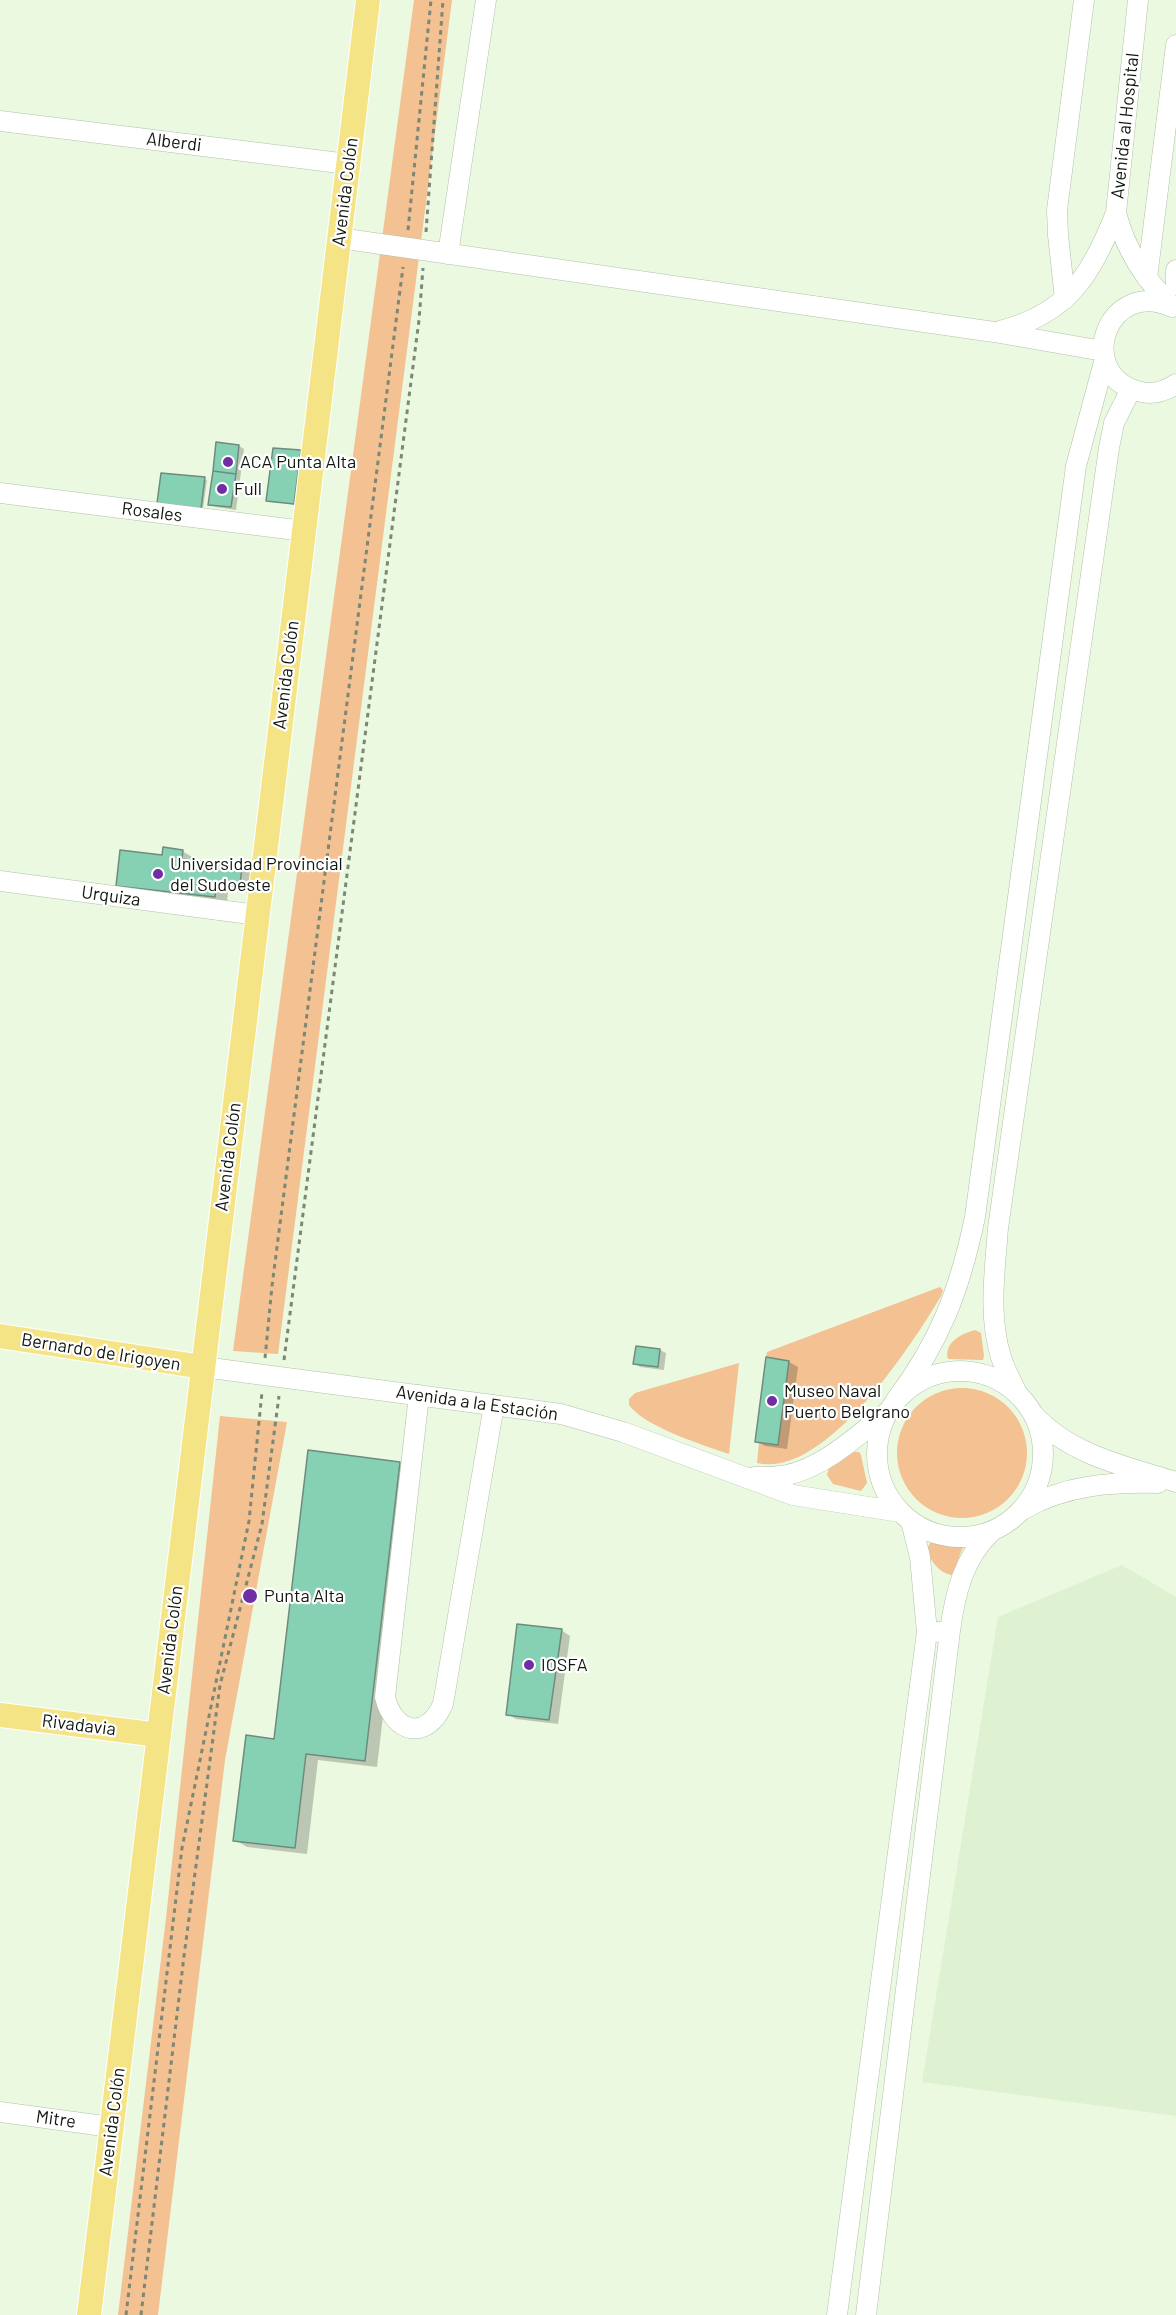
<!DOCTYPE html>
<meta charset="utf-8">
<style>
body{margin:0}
canvas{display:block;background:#eaf9e0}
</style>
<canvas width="1176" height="2315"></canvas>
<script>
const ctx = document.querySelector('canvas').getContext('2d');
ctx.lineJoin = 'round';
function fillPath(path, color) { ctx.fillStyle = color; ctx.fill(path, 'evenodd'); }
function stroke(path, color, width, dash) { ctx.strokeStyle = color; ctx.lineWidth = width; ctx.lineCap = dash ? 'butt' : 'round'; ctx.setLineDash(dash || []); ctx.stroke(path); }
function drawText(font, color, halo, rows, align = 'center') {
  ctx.font = font + ' Barlow,sans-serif'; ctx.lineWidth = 4.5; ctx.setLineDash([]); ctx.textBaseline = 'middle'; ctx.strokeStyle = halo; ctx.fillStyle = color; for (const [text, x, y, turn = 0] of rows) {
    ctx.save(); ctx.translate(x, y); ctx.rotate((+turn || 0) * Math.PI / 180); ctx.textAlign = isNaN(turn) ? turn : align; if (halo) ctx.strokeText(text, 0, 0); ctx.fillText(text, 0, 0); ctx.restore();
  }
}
const built = new Path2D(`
 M1122,1565L1176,1597V2116L922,2082L998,1617Z`);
const green = new Path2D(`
 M414,0H452L278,1354L233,1351Z
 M940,1287L943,1290L941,1296C912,1345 825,1479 757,1463L759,1443L778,1445L789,1361L766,1357L767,1352Z
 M975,1330L981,1333L984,1356L983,1360L948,1359C944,1342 961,1334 975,1330Z
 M739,1363L729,1454C703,1445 645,1427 629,1405V1399L635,1393Z
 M897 1453a65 65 0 1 1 130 0a65 65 0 1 1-130 0Z
 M220,1416L287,1422L225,1760L158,2315H118L166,1918Z
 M854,1452H859L861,1455L867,1483L861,1491L833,1484L827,1475L829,1468Z
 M931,1542L963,1547L952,1575C939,1573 929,1560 927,1548Z`);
const shadow = new Path2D(`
 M239,446L244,449L236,510L216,507L210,504Z
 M274,450L303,453L296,505L270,501Z
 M204,479L207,480L203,509L161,504Z
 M182,851L194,858V862L242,867L254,874L251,893L228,890L227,903L130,892L118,885L164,857Z
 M637,1347L660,1350L666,1353L664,1370L640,1367L635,1363Z
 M789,1362L798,1367L787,1449L765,1446L756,1441Z
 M309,1452L400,1463L412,1470L377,1767L318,1760L307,1854L247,1847L235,1840L275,1740Z
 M561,1630L570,1636L558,1724L516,1719L507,1714Z`);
const building = new Path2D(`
 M216,442L239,445L236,474L213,471Z
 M273,448L301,450L294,504L266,501Z
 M213,471L236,474L231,507L208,505Z
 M161,473L205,477L201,509L157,503Z
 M163,847L183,850L182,859L242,865L240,887L216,884L215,897L116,886L120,850L162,855Z
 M636,1346L660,1349L658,1367L633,1364Z
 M766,1357L789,1361L778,1445L755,1442Z
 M308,1450L400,1462L365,1761L306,1754L295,1848L233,1841L246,1735L274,1739Z
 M517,1624L562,1629L549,1720L506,1715Z`);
const path = new Path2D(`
 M408,230L431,0
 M426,232L443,0
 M265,1358L272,1286L403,267
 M284,1360L419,320L423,268
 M126,2315L182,1848L249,1521L262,1392
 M141,2315L184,1956L220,1685L262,1524L279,1396`);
const minor = new Path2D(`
 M1138,0L1116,213C1126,251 1145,280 1173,307
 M0,121L348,164
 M339,238L994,332L1103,351
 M448,254L486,0
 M1176,270V285
 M1147,278L1176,45
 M1065,299L1058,235L1057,210L1084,0
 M1172,307C1108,277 1074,372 1137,391C1150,395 1164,392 1176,384
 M1000,331C1069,313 1090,276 1116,213
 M0,493L304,531
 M0,881L257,915
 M203,1367L561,1414L623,1432L793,1495L900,1512
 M877 1454a83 83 0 1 1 166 0a83 83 0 1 1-166 0Z
 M419,1395L385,1697C394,1734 427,1741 443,1704L494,1405
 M1018,1395C1012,1383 1005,1370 1001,1357C988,1316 995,1270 998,1228L1109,448L1114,423L1131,389
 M896,1400C940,1342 960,1289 975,1217L1076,466L1104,362
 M1034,1415C1070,1455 1127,1467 1176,1482
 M754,1477C765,1477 776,1477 787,1475C824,1467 857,1436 886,1413
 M1024,1509C1065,1485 1111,1482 1158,1483
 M938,1632L950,1631C955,1594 963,1558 992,1531
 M0,2112L111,2127
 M837,2315L927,1632L920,1557L911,1521
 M866,2315L950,1631`);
const major = new Path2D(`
 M0,1336L203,1367
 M0,1715L159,1735
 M89,2315L368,0`);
const markers = [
 [228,462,6,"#6f2ea3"],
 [222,489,6,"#6f2ea3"],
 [158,874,6,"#6f2ea3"],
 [772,1401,6,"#6f2ea3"],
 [250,1596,8,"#6f2ea3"],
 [529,1665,6,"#6f2ea3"]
];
const streetNames = [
 ["Avenida al Hospital",1125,126,-84],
 ["Alberdi",174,142,7],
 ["Avenida Colón",345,192,-83],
 ["Rosales",152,512,7],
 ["Avenida Colón",286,675,-83],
 ["Urquiza",111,896,8],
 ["Avenida Colón",228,1157,-83],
 ["Bernardo de Irigoyen",101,1352,9],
 ["Avenida a la Estación",477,1403,8],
 ["Avenida Colón",170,1640,-83],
 ["Rivadavia",79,1725,7],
 ["Mitre",56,2119,8],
 ["Avenida Colón",112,2122,-83]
];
const poiNames = [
 ["ACA Punta Alta",240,462],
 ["Full",234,489],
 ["Universidad Provincial",170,864],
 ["del Sudoeste",170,885],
 ["Museo Naval",784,1391],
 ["Puerto Belgrano",784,1412],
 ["Punta Alta",264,1596],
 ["IOSFA",541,1665]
];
fillPath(built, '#def2d1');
fillPath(green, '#f3c192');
fillPath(shadow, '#0003');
fillPath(building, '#86d0b3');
stroke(building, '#6e8b7e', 1.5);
stroke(minor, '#b2c1a9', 21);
stroke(major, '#fff', 26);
stroke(path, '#7d8776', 3, [4.5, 4.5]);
stroke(minor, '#fff', 20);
stroke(major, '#f5e485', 24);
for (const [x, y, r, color] of markers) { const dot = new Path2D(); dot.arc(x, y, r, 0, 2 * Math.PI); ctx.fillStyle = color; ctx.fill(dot); stroke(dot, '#fff', 2); }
drawText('18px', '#10160d', '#fff', streetNames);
drawText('18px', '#10160d', '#fff', poiNames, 'left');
</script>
